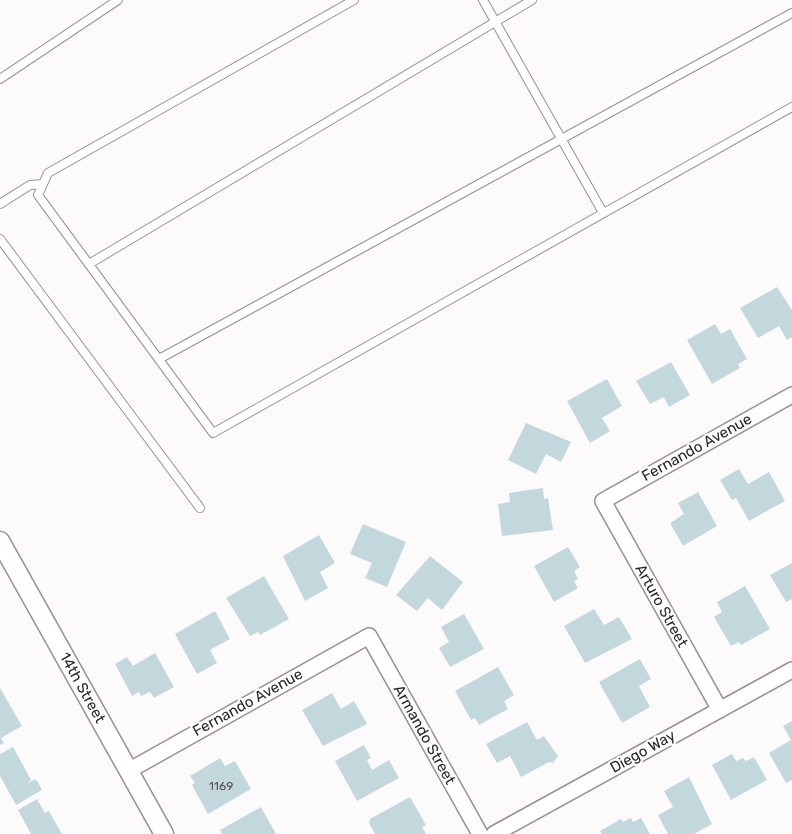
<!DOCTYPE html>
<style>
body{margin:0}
canvas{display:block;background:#fdfafc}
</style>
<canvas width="792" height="834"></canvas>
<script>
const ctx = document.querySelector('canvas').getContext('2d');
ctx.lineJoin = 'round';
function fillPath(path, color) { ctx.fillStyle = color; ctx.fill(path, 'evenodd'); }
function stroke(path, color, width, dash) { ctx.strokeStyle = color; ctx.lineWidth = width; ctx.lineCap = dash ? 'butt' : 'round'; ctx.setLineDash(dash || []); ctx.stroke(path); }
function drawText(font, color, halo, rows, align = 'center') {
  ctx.font = font + ' Rubik,sans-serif'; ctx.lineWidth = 4.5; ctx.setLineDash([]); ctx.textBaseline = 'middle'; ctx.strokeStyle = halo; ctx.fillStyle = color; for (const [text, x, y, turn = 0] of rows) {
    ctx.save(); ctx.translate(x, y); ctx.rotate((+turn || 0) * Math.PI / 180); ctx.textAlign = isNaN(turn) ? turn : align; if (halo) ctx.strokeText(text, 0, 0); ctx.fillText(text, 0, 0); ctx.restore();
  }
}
const building = new Path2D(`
 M777,287L792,310V337L787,340L779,326L758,338L740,308Z
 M715,324L721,334L730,329L747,359L738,364L740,368L712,384L687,340Z
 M671,362L690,395L669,407L664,397L650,404L636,381Z
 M607,379L622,406L602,418L610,431L590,443L567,401Z
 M526,423L571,442L561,462L546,454L536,474L508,460Z
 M739,469L748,484L769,472L785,501L749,521L736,498L732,500L720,480Z
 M543,488L544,499L548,498L553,530L502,536L498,504L510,502L509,493Z
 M698,492L717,526L683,546L670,523L684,514L678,503Z
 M363,524L406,542L387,587L365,578L372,563L350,554Z
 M319,535L335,563L320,572L328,588L305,601L283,556Z
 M568,547L580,567L574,571L578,579L574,581L578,588L554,602L534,566Z
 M430,556L463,582L442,610L428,598L417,611L396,595Z
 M792,563V599L786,602L770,575Z
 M264,576L289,619L260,635L258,632L250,636L226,598Z
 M745,586L770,629L741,645L739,642L731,646L714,617L722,612L717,602Z
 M594,609L604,625L619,617L632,639L585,663L564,626Z
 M215,611L230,639L210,650L217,663L197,674L175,634Z
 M464,614L484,649L450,667L439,648L449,642L441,627Z
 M155,653L174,687L154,698L150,692L141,696L139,692L132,696L115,664L127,657L133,666Z
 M640,659L651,679L639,686L650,707L622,723L599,682Z
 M498,667L514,695L504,701L508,709L479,725L475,718L471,720L455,691Z
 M0,688L22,726L1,738L4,743L0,745Z
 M332,693L341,709L354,701L367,724L323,746L302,710Z
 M792,721V780L786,783L769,753L791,740L783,726Z
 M527,722L537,740L544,736L558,756L553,763L549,762L521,777L510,756L497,763L486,744Z
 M364,745L371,758L367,760L372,770L389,760L399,778L357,801L335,761Z
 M13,747L31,780L27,783L36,779L42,790L16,805L0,776V754Z
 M732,754L736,761L743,758L746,761L754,757L767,780L731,800L712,765Z
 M220,758L225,766L235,761L251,789L208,814L192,785L195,783L190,776Z
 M689,777L712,824L694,834H668L658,815L673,807L664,791Z
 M410,797L426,825L422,827L426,834H375L369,823L370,819Z
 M37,799L45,813L49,811L62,834H31L18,810Z
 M261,807L276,834H222L220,830Z
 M631,818L633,822L641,818L650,834H602L600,831L621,819L623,822Z`);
const service = new Path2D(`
 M354,0L48,173L38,195L213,433L792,107
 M483,0L602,211
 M0,79L118,0
 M0,204L30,185L43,184
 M0,239L200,508
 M89,264L532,0
 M159,359L792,13`);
const minor = new Path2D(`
 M720,710L603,501L792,395
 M128,771L369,636L480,834
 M494,834L792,670`);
const tertiary = new Path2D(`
 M0,541L164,834`);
const numberNames = [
 ["1169",221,787]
];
const streetNames = [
 ["Fernando Avenue",697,448,-29],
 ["Arturo Street",661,606,61],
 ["14th Street",82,688,61],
 ["Fernando Avenue",248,703,-29],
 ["Armando Street",424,735,61],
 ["Diego Way",643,752,-29]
];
fillPath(building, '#c3d8dd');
stroke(service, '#9c8c96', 10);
stroke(minor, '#9c8c96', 18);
stroke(tertiary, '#9c8c96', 21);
stroke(service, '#fff', 8);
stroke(minor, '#fff', 15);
stroke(tertiary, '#fff', 18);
drawText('12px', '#525257', null, numberNames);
drawText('15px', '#2c262a', '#fff', streetNames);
</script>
